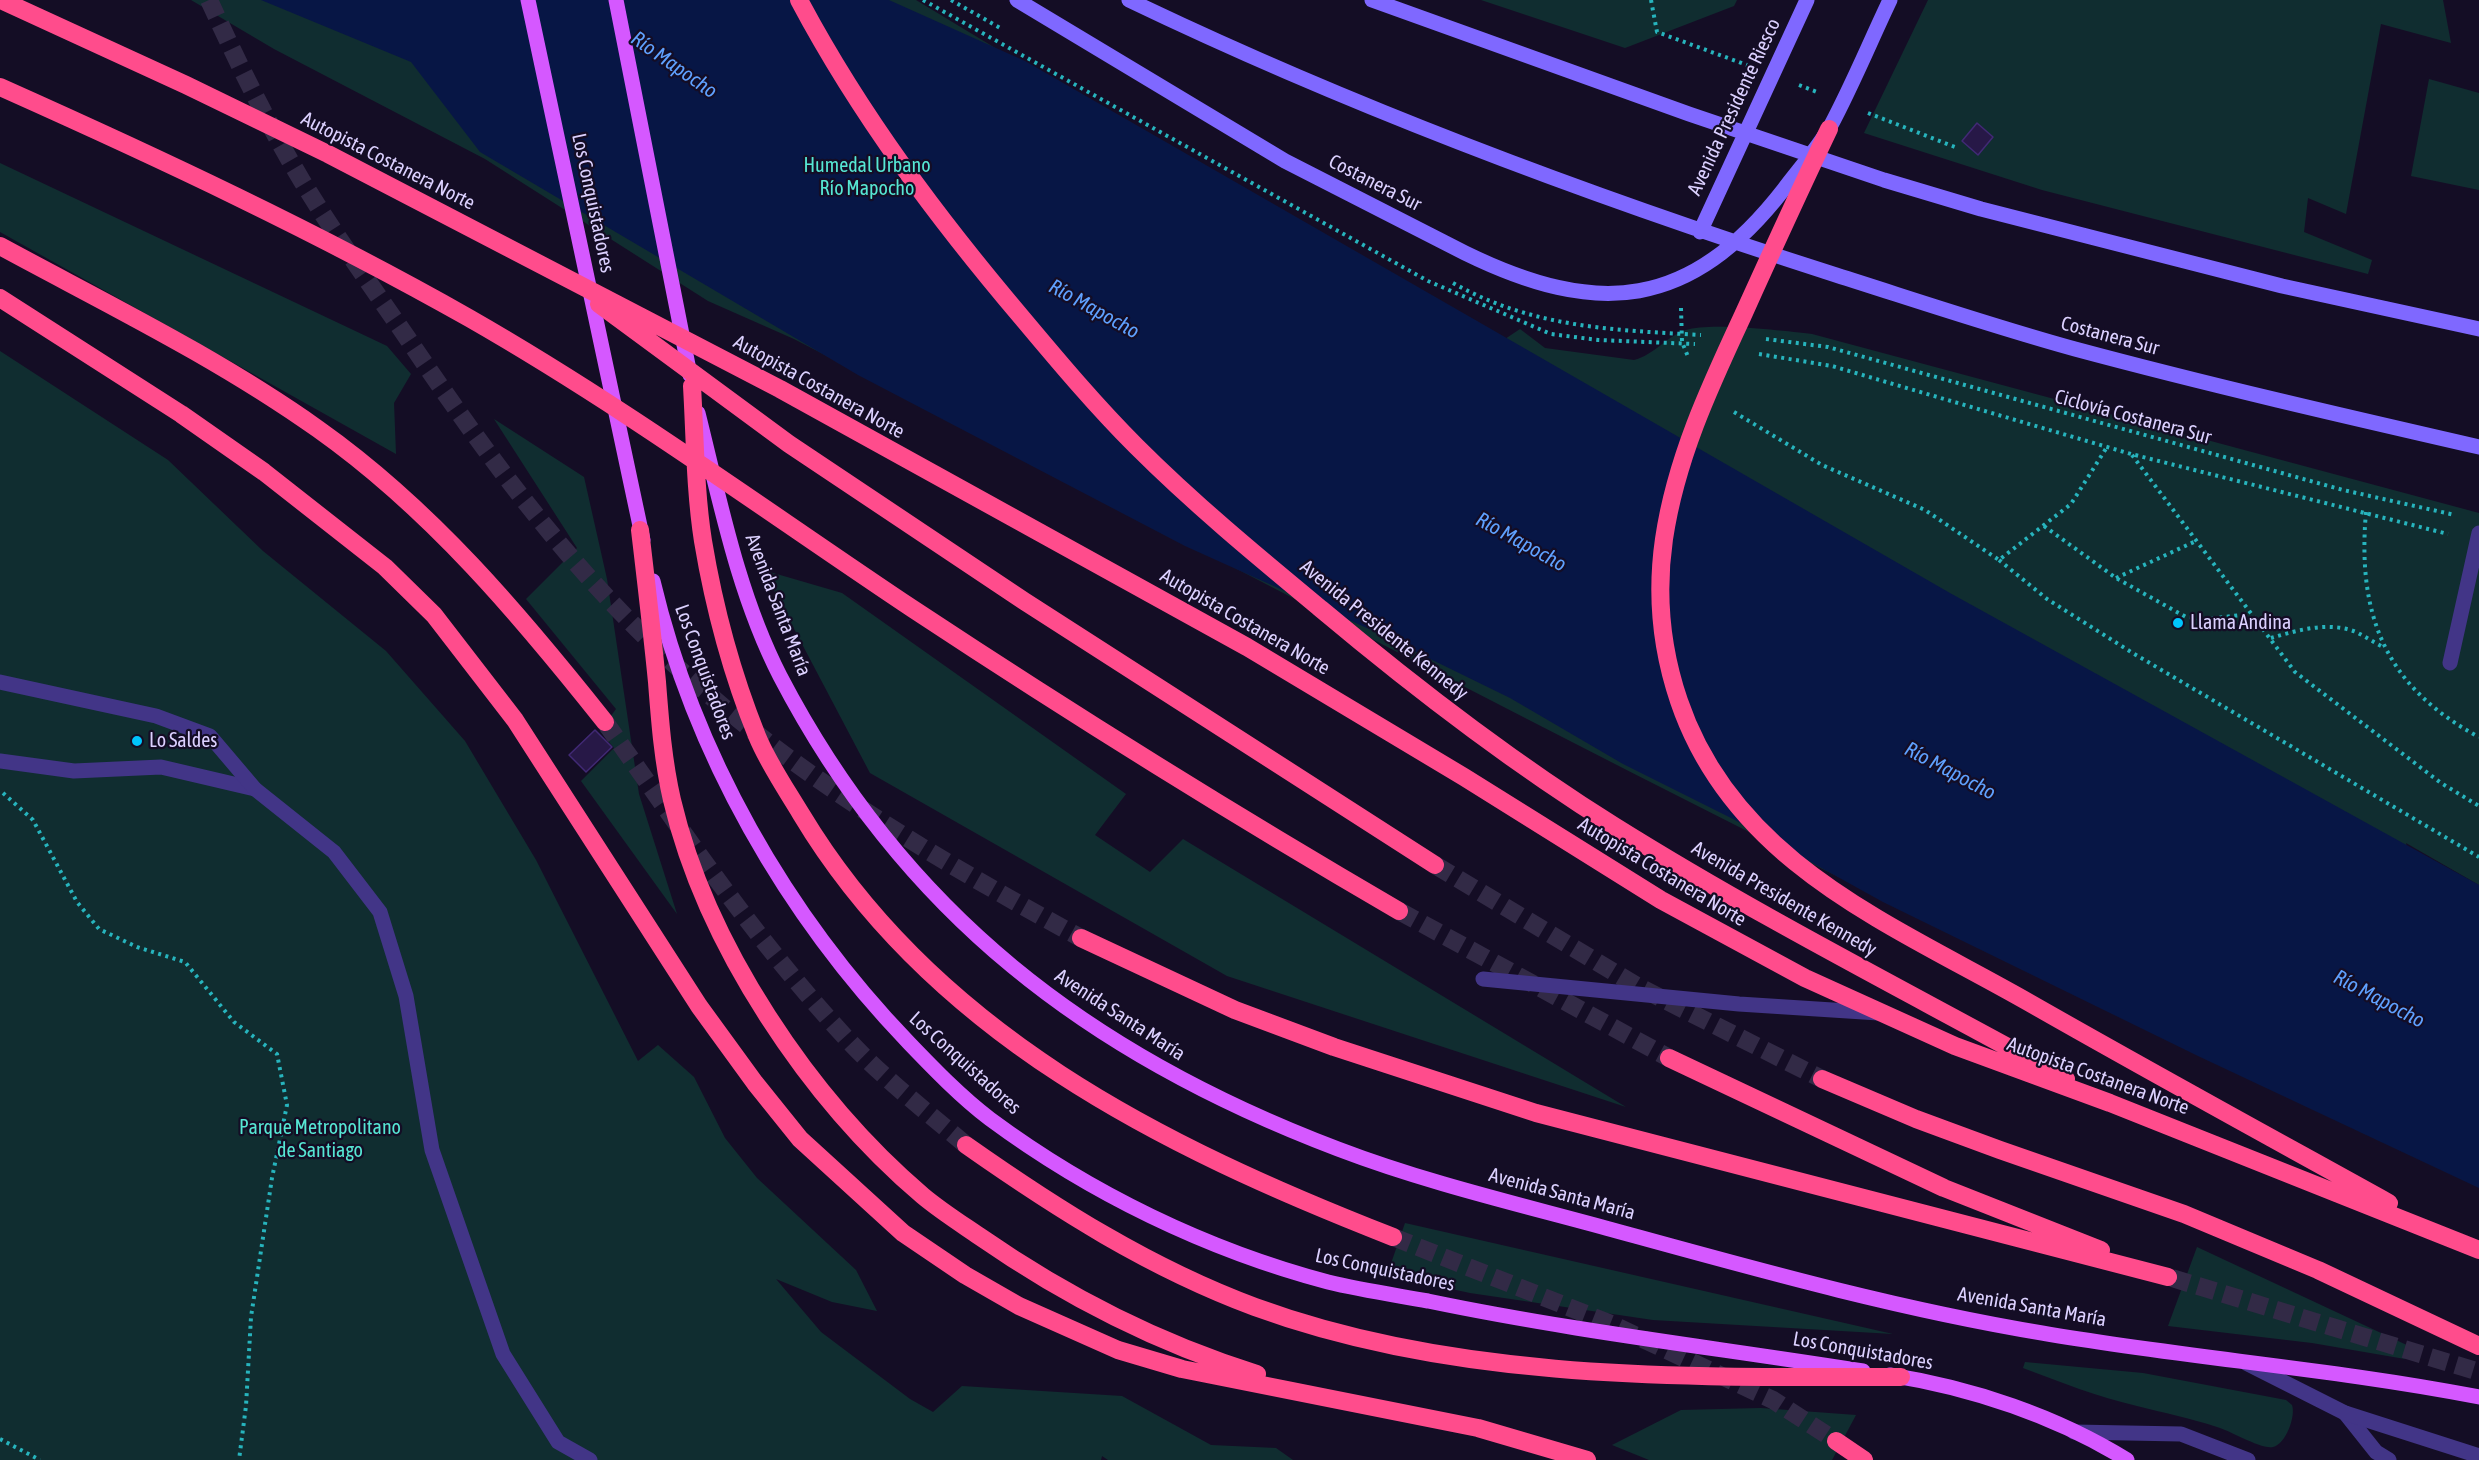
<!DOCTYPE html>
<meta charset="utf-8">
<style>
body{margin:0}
canvas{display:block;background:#140d25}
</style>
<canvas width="2479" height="1460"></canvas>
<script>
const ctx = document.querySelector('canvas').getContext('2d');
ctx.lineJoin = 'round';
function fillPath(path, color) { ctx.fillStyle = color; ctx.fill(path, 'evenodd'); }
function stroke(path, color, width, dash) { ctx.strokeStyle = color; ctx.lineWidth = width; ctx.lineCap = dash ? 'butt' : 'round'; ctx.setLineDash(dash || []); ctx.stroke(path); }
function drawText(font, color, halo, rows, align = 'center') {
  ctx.font = font + ' "Asap Condensed",sans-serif'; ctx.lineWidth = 4.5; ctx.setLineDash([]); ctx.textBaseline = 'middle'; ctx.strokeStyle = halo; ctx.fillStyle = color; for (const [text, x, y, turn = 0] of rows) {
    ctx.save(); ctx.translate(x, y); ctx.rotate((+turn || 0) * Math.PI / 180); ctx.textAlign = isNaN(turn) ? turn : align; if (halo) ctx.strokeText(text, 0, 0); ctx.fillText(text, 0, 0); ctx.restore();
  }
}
const green = new Path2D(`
 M191,0H916L1096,109L1692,446L1505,339L1520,329L1545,348L1634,360C1654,355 1667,336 1686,330C1711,322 1785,331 1812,334L2479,513V885L2406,843L2479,1187C1908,923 1352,628 794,339L708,301L485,159L274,49Z
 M1481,0H1737L1734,6L1625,48Z
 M1928,0H2443L2451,43L2381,24L2346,214L2308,198L2304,232L2372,260L2368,274L2042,190L1864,133Z
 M2429,79L2479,93V190L2411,176Z
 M0,163L387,346L411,374L394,403L396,454L0,232Z
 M0,351L168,460L263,551L386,651L465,741L536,860L638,1061L658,1045L694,1077L725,1138L757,1178L856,1270L877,1311L832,1302L776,1279L821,1332L910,1399L933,1412L962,1386L1122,1396L1211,1445L1276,1448L1293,1460H1108L1102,1456L1101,1460H0Z
 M494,419L584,477L607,579L639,794L677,914L581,781L614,748L600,731L616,709L526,599L577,548Z
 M763,570L842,593L1126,794L1095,835L1150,872L1183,839L1626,1107L1227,976L870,773Z
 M1405,1223L1893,1334L1653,1320L1470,1293L1387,1275Z
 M2197,1247L2411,1347L2405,1359L2312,1343L2168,1326Z
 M2025,1362L2143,1373L2286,1400L2292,1405C2296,1416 2286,1444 2273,1447C2262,1450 2229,1430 2217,1427C2190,1418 2164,1413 2137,1406C2098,1397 2060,1382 2023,1368Z
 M1761,1408L1856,1415L1832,1460H1649L1612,1445L1681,1410Z`);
const water = new Path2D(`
 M261,0H889L1025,61L1950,593L2479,885V1188L2198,1056L1883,902L1733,819L1623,764L1510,698L1369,629L1185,546L858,375L480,152L411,62Z`);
const building = new Path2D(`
 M1977,123L1993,137L1978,155L1962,141Z
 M595,730L612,747L586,772L569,755Z`);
const motorwayTunnel = new Path2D(`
 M209,0C237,61 267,123 302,181C335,235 372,287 408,339C495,468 588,593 708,694C821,791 950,867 1081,938
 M605,722C682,831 757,942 847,1039C883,1078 926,1111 966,1145
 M1435,865L1637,986L1822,1079
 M1399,911L1669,1058
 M1393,1237L1611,1324L1773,1400L1836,1441
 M2172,1278L2479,1372`);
const path = new Path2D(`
 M923,0L1428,281L1551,334L1598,340L1695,344
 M951,0L1002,29
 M1651,0L1657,32L1747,65
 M1799,85L1817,92
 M1868,113L1955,147
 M1453,283C1533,328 1613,330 1701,335
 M1681,308L1682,342L1689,359
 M1766,339L1828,347L2343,490L2455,515
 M1759,354L1832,366L2131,454L2448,534
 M1734,412L1822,465L1925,510L1999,560L2071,504L2107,447
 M2132,455L2295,672L2441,783L2479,806
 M2366,512C2357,615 2385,687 2479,737
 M2044,526L2116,578L2186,617L2208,619L2249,614
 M1999,560L2047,599L2131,652L2479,857
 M2116,578L2196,541
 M2271,638C2298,630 2329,621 2356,632C2366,637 2375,643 2385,648
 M3,793L33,820L77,902L99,929L137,947L185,962L234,1022L277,1054L287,1105L272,1178L251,1317L246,1406L239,1460
 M0,1439L40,1460`);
const service = new Path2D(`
 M2450,663L2479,533
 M0,761L74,771L161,767L255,789
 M1483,979L1739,1004L1879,1013
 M2345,1413L2376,1452L2389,1460
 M2074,1432L2181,1434L2248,1460`);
const pedestrian = new Path2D(`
 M0,682L156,716L210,736L255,789L334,852L380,912L406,996L432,1150L503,1354L558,1442L590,1460`);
const minor = new Path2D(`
 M2246,1363L2345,1413L2479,1456`);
const secondary = new Path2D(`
 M1017,0L1285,161L1465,253C1598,318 1690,310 1784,189C1799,169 1817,149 1830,127C1852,86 1870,42 1890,0
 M1129,0C1358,110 1595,198 1836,275C1915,300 1995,327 2075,349C2209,385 2344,416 2479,447
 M1372,0L1689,114L1884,180L1981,209L2282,286L2479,329
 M1700,232L1807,0`);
const primary = new Path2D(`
 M528,0L643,540
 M616,0L690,375
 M698,413C720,501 738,594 780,676C904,914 1090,1055 1338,1149C1427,1183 1522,1205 1613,1230C1755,1269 1897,1309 2042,1333C2187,1358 2335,1369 2479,1397
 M653,581C694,754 786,915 909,1043C934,1069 961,1097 990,1119C1090,1193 1207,1250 1328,1282C1361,1290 1395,1295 1428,1301C1572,1331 1718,1348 1863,1371
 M1890,1375C1972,1388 2056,1416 2127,1460`);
const motorway = new Path2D(`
 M1,0L186,85L328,154L780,389L1247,647L1464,777L1661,900L1805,978L1955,1046L2110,1103L2479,1250
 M799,0C860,115 939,220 1023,319C1059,362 1096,406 1136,446C1194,504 1257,556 1321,609C1414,687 1510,761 1614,826C1761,918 1914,995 2066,1079
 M0,87C159,158 317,232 469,318C623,406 766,511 913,609C1072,714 1234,815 1399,911
 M1829,129C1800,190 1772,251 1744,313C1710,386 1676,458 1664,539C1656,594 1661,648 1679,701C1734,863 1891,924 2028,1002C2147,1070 2268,1136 2389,1203
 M0,246C107,304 218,358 318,429C431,509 520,615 605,722
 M0,298L181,414L264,472L385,567L434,615L515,720L699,1006L755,1083L800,1139L903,1233L965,1275L1019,1306L1118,1350L1182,1369L1478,1428L1587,1460
 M599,304L789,444L1024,601L1435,865
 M692,386C695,437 695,490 703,541C714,607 732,674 757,736C768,763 786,789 801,814C933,1034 1163,1147 1393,1237
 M640,530C646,581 652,631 657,682C660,721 663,761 672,800C706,945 810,1100 923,1196C941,1211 960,1223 979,1236C1064,1295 1157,1343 1257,1374
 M1081,938L1235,1010L1334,1047L1536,1113L2168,1277
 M1669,1058L1944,1188L2101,1250
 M1822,1079L1916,1119L2000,1150L2184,1214L2318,1270L2479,1346
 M966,1145C1057,1209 1150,1268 1255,1307C1460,1382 1686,1377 1901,1377
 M1836,1441L1864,1460`);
const markers = [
 [2178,623,6,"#00c4fc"],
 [137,741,6,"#00c4fc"]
];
const streetNames = [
 ["Avenida Presidente Riesco",1734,107,-65],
 ["Autopista Costanera Norte",388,161,27],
 ["Costanera Sur",1375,183,27],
 ["Los Conquistadores",593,203,78],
 ["Costanera Sur",2110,336,15],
 ["Autopista Costanera Norte",819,387,29],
 ["Ciclovía Costanera Sur",2133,417,15],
 ["Avenida Santa María",778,605,69],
 ["Autopista Costanera Norte",1245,622,30],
 ["Avenida Presidente Kennedy",1384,630,39],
 ["Los Conquistadores",705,672,70],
 ["Autopista Costanera Norte",1662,872,31],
 ["Avenida Presidente Kennedy",1784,899,30],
 ["Avenida Santa María",1120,1015,33],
 ["Los Conquistadores",965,1063,42],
 ["Autopista Costanera Norte",2098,1076,20],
 ["Avenida Santa María",1562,1194,15],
 ["Los Conquistadores",1385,1270,12],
 ["Avenida Santa María",2032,1307,10],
 ["Los Conquistadores",1863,1351,10]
];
const parkNames = [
 ["Humedal Urbano",867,166],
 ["Río Mapocho",867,189],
 ["Parque Metropolitano",320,1128],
 ["de Santiago",320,1151]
];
const poiNames = [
 ["Llama Andina",2190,623],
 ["Lo Saldes",149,741]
];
const waterNames = [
 ["Río Mapocho",674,65,35],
 ["Río Mapocho",1094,309,29],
 ["Río Mapocho",1521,542,29],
 ["Río Mapocho",1950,771,28],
 ["Río Mapocho",2379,999,28]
];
fillPath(green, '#102d30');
fillPath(water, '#071645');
fillPath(building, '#271847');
stroke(building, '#412975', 1.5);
stroke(motorwayTunnel, '#322a46', 18, [18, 9]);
stroke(path, '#27b4bd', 4, [3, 4.5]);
stroke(service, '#423587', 15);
stroke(pedestrian, '#423587', 15);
stroke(minor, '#423587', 15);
stroke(secondary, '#7f68ff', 15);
stroke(primary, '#d558ff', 15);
stroke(motorway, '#ff4c8c', 18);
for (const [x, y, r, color] of markers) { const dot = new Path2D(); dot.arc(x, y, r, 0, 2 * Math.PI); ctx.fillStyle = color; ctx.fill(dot); stroke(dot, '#140d25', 2); }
drawText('20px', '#dcd1ff', '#140d25', streetNames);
drawText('20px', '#56e7d4', '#140d25', parkNames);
drawText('20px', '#dcd1ff', '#140d25', poiNames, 'left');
drawText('italic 21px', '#5fa1ff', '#140d25', waterNames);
</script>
